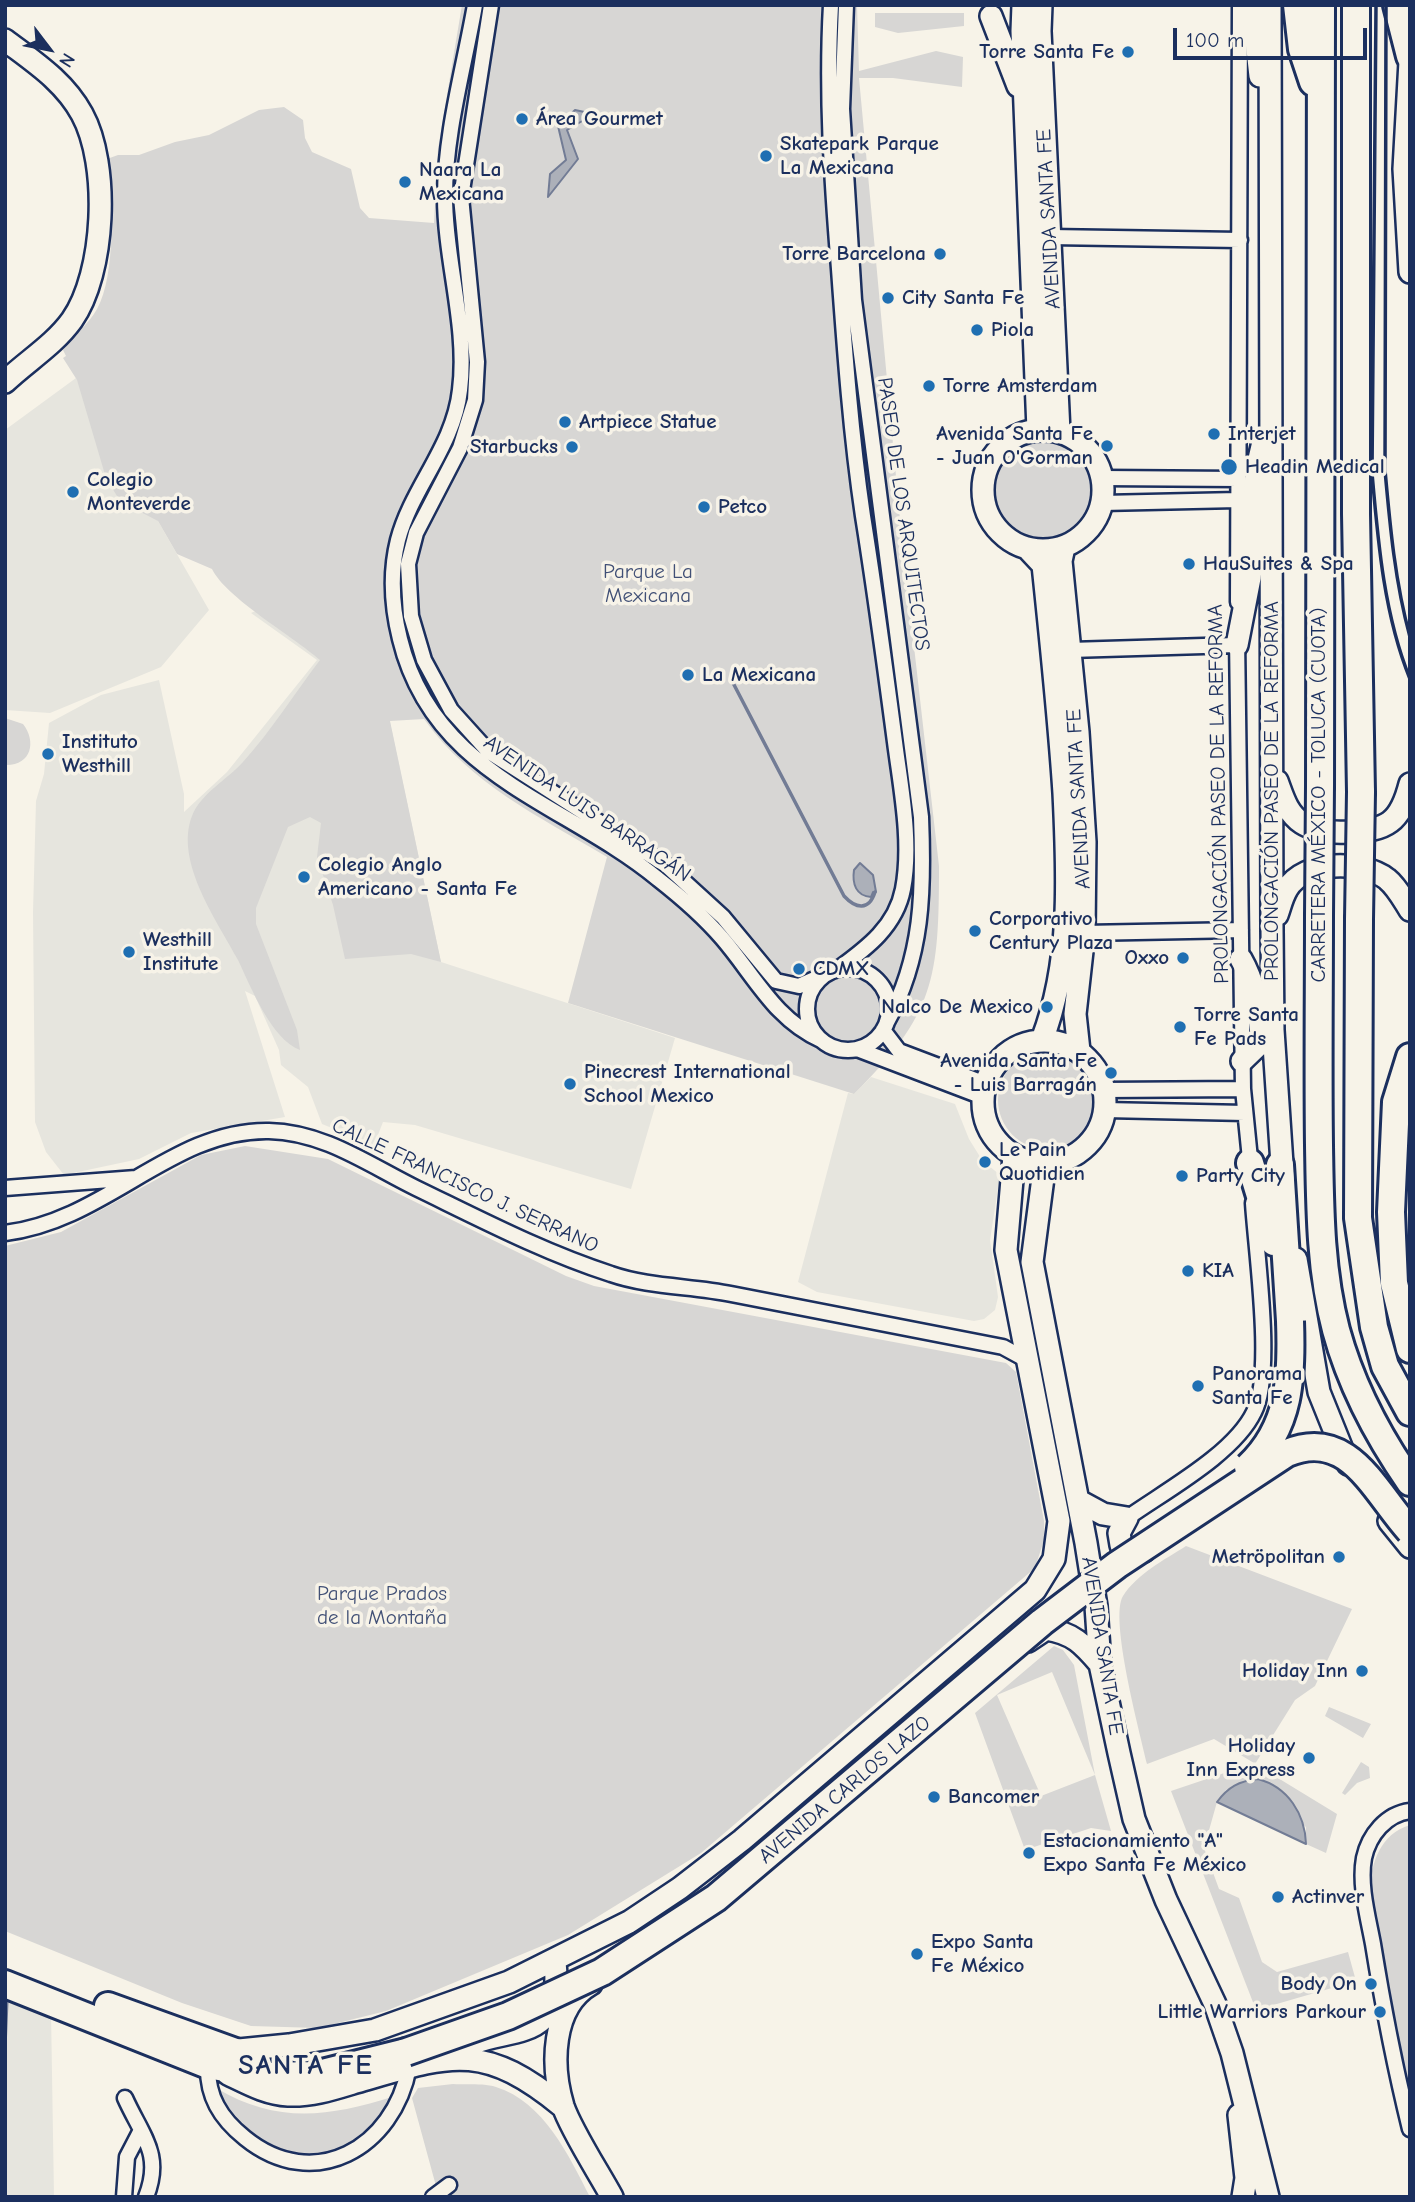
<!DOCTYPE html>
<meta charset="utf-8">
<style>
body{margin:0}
#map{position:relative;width:1415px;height:2202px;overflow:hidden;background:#f7f3e8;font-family:"Comic Neue",sans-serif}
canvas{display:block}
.frame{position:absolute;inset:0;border:7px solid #1b2f5e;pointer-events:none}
.north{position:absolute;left:14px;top:14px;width:70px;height:70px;-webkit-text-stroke:5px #f7f3e8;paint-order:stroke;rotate:122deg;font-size:19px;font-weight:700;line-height:28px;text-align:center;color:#1b2f5e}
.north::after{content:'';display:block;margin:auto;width:24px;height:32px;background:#1b2f5e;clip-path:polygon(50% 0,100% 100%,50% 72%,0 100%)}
.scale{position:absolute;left:1173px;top:28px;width:194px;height:32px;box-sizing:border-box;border:4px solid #1b2f5e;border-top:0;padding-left:9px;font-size:21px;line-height:24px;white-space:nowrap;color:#1b2f5e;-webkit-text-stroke:5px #f7f3e8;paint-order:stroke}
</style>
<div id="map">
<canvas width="1415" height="2202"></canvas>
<div class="frame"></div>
<div class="north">N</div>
<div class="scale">100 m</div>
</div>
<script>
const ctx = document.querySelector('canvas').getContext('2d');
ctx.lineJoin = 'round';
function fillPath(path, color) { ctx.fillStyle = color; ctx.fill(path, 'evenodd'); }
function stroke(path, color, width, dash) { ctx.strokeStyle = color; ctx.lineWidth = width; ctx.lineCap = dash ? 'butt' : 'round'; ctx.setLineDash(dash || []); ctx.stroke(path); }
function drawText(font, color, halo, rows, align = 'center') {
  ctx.font = font + ' "Comic Neue",sans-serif'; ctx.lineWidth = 7; ctx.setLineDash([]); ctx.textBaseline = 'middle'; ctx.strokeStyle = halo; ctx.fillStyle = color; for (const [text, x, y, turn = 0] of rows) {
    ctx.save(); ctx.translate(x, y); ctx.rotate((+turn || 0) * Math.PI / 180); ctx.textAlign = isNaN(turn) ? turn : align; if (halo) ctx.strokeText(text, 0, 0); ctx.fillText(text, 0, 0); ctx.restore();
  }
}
const built = new Path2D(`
 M76,378L209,610L161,667L50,713L5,710V430Z
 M282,599L371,633L441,962L675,1038L631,1189L415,1125L383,1122L374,1145L322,1124L308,1087L281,1065L279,1050L255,996L245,991L285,1117L191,1133L139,1159L64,1175L46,1152L35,1122L33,912L36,801L44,774L49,723L101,695L159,680L184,794V812L227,772L317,660L251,613Z
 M871,1077L955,1104L969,1139L982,1160L1000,1175L990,1240L998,1297L995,1310L984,1319L974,1321L817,1292L798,1282L848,1093L854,1094Z
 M5,1993L51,2012L54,2197H5Z`);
const green = new Path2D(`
 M462,5H857L859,71L936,51L963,57L962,87L893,78H859L902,541L939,866C939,978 935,1014 854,1094L568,1003L607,857C540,817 470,784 424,719L390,721L441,962L411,954L345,959L333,905L317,857L321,823L310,817L288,827L256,908V924L297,1030L300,1050C271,1039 251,987 238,960C218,922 174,862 192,816C201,793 227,780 243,762C271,731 295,693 320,660C293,636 226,598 212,569L177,554L158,521L131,507L117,496L106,478L77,380L63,358L66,356L63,350C73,336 89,324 97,309C116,276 113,196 107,159L118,155H139L175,142L209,135L259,110L284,107L303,120L305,138L312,152L351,169L360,208L369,218L434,223L438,149Z
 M875,13H964V26L898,33L875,27Z
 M994 490a49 49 0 1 1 98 0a49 49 0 1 1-98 0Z
 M5,718L23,724C37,742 31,766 5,765Z
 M998 1100a49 49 0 1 1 98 0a49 49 0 1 1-98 0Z
 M245,1146L328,1159L566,1276L594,1286L1006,1363L1016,1372L1044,1521V1540L1035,1568L701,1853L568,1935L386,2011L318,2028L251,2026L182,2003L5,1931V1246L61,1232L201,1155Z
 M1186,1546L1352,1609L1315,1686L1295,1700L1255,1764L1337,1814L1326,1853L1306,1844V1827L1249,1780L1226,1790L1217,1802L1204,1848L1219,1889L1239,1898L1262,1962L1277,1972L1348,1952L1356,1981L1256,2010L1171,1791L1254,1763L1214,1739L1147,1764C1140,1733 1109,1618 1123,1596C1137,1574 1164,1560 1186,1546Z
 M1054,1646L1063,1650L1074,1665L1095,1775L1111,1831L1091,1828L1025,1850L975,1713ZM1052,1672L1095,1775L1041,1796L997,1695Z
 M1329,1707L1371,1724L1363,1738L1325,1716Z
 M1361,1762L1369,1767L1370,1778L1357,1783L1345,1795L1342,1793Z
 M1410,1825V2095L1398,2046L1369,1890C1372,1862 1380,1834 1410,1825Z
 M453,2084C466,2085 484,2083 496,2087C544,2102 569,2156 590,2197H439L412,2098L418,2088Z
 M216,2088C276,2124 328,2117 392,2097C346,2183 260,2166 216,2088Z`);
const water = new Path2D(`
 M575,110L594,114L567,130L578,159L548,197L550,174L566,160L558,126Z
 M860,863L873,875L876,892H873L871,897C856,896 852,884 854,870Z
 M1258,1779C1288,1787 1305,1814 1306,1844L1217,1802C1228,1787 1239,1781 1258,1779Z`);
const stream = new Path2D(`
 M731,679L844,896C856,909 869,911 875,892
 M5,2043L7,1996`);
const street = new Path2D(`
 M475,5C464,68 445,133 445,197C445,261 468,327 460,390C454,446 412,487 398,540C390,572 392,607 400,639C433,776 563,801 658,879C681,897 703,916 722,938C754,975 775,1020 821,1040
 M491,5L461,197L477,362L475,400L460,448L416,533L408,564L411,616L424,660L451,710L488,751L666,865L723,917L776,981L799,986L826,974
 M831,5C826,94 832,181 839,269C845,352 851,435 863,516C875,591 885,666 895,742C901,789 912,842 903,889C896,926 867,948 838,969
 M846,5L842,109L854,300L921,817C924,890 923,957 887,1022
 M1050,237L1240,240
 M1102,478L1239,479
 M1102,503L1238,500
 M1238,602L1240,5
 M1237,637L1243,1089L1251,1169
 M1070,650L1237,645
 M1084,933L1241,930
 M807 1009a41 41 0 1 1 82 0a41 41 0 1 1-82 0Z
 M883,1030L899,1051L986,1084
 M857,1049L983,1097
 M1104,1090L1243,1089
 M1105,1110L1245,1113
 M5,1188L136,1178
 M5,1233C106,1221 172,1129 269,1131C324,1132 369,1165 416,1188C480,1219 543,1252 611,1274C648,1287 692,1286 731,1294C822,1311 912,1330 1003,1347L1025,1359
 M1127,1518C1165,1491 1234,1454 1254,1412C1274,1374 1256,1251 1253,1203
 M1410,1811C1386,1814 1369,1835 1364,1858C1359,1885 1368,1917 1373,1944C1383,2006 1395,2068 1410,2129
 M208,2065C207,2096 220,2118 245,2138C314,2194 394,2148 409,2067
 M125,2098C142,2136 163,2154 146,2197
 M124,2197L127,2157L140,2132
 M433,2197L449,2185`);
const secondary = new Path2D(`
 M1023,5L1022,31L1038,430
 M1041,5L1040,31L1059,432
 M1252,5L1260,76
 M1270,5L1272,929L1273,1030L1283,1179
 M991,16L1018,86
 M5,40C34,62 64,81 82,114C110,165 105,273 72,320C54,345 27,361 5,382
 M1410,61L1404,169L1410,272
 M983 490a60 60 0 1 1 120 0a60 60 0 1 1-120 0Z
 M1064,547L1061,561L1078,732L1085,842L1084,933L1075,1014L1079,1051
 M1028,549L1043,565C1051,641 1059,717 1064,793C1068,875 1072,962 1042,1040
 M1237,645L1250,578L1256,472L1263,442
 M1277,781C1283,797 1287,813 1302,823C1316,832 1333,833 1349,832C1387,830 1400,823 1410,784
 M1277,915C1280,907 1282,897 1287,889C1304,860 1362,860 1387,879C1397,887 1403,899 1410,910
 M1241,959C1256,985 1258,1011 1262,1041
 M983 1102a61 61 0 1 1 122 0a61 61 0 1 1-122 0Z
 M1242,1061L1272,1032
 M1053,1163L1044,1170L1032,1262L1086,1543L1096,1606L1100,1664L1119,1753L1134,1819L1166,1900L1215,2004L1232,2053L1268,2197
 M1296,1259L1319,1392L1348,1464
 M1079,1501L1103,1514L1127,1518L1119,1533L1121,1545L1134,1553L1144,1551
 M1389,1521L1410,1547
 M1028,1641L1046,1629C1073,1633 1083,1644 1100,1664
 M591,1984C551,2007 551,2066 563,2106C571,2130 599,2173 612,2197
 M229,2051L289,2045L375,2030L509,1982L629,1922L680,1888L742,1840L1035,1590L1054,1559L1059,1521L1006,1250L1014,1156
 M450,2057C493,2018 565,2056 555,1962
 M228,2074C247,2083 266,2094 288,2095C312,2096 333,2089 356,2082C450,2055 481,2040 563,2107
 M1239,2115L1246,2178L1243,2197`);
const highway = new Path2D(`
 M1297,5L1302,49L1313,82
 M1356,5V514L1361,792
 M1397,5L1410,56
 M1320,786L1321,5
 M1319,916C1319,992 1318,1069 1319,1145C1320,1206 1320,1270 1336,1330C1351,1385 1378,1436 1410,1482
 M1359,919L1358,1218L1374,1327L1385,1366L1410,1412
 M1410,1057L1396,1102L1391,1212L1394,1283L1410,1349
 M1250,1163L1274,1242
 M1280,1165L1290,1321
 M5,1984L208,2065L268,2076L314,2075L406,2052
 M108,2006L252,2058`);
const rail = new Path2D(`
 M1376,5L1372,473C1378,542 1384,615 1410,679
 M1386,5L1385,470C1390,526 1395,582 1410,637`);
const highwayBridge = new Path2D(`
 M1319,916L1320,786
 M1359,919L1361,792
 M1248,1467C1291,1427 1292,1376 1290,1321
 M406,2052L508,2016L602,1972L716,1898L1042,1622L1117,1565L1287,1453C1349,1427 1374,1491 1410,1531`);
const markers = [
 [1128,52,7,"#1f6fb2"],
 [522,119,7,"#1f6fb2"],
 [766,156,7,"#1f6fb2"],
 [405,182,7,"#1f6fb2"],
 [940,254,7,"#1f6fb2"],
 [888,298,7,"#1f6fb2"],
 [977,330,7,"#1f6fb2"],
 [929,386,7,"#1f6fb2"],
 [565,422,7,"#1f6fb2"],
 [1214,434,7,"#1f6fb2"],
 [1107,446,7,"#1f6fb2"],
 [572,447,7,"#1f6fb2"],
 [1229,467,9,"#1f6fb2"],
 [73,492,7,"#1f6fb2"],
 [704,507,7,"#1f6fb2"],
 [1189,564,7,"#1f6fb2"],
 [688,675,7,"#1f6fb2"],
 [48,754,7,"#1f6fb2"],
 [304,877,7,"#1f6fb2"],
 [975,931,7,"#1f6fb2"],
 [129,952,7,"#1f6fb2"],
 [1183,958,7,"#1f6fb2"],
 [799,969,7,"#1f6fb2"],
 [1047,1007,7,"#1f6fb2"],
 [1180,1027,7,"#1f6fb2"],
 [1111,1073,7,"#1f6fb2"],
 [570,1084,7,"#1f6fb2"],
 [985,1162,7,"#1f6fb2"],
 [1182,1176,7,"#1f6fb2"],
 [1188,1271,7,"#1f6fb2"],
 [1198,1386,7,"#1f6fb2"],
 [1339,1557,7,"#1f6fb2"],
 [1362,1671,7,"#1f6fb2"],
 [1309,1758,7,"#1f6fb2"],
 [934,1797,7,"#1f6fb2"],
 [1029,1853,7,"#1f6fb2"],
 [1278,1897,7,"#1f6fb2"],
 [917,1954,7,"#1f6fb2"],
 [1371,1984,7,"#1f6fb2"],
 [1380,2012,7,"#1f6fb2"]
];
const poiNames = [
 ["Torre Santa Fe",1114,52,"right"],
 ["Área Gourmet",536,119],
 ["Skatepark Parque",780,144],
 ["La Mexicana",780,168],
 ["Naara La",419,170],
 ["Mexicana",419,194],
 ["Torre Barcelona",926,254,"right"],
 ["City Santa Fe",902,298],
 ["Piola",991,330],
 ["Torre Amsterdam",943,386],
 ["Artpiece Statue",579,422],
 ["Avenida Santa Fe",1093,434,"right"],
 ["- Juan O'Gorman",1093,458,"right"],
 ["Interjet",1228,434],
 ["Starbucks",558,447,"right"],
 ["Headin Medical",1245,467],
 ["Colegio",87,480],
 ["Monteverde",87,504],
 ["Petco",718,507],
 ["HauSuites & Spa",1203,564],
 ["La Mexicana",702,675],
 ["Instituto",62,742],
 ["Westhill",62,766],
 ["Colegio Anglo",318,865],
 ["Americano - Santa Fe",318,889],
 ["Corporativo",989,919],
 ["Century Plaza",989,943],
 ["Westhill",143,940],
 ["Institute",143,964],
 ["Oxxo",1169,958,"right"],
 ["CDMX",813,969],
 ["Nalco De Mexico",1033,1007,"right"],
 ["Torre Santa",1194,1015],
 ["Fe Pads",1194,1039],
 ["Avenida Santa Fe",1097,1061,"right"],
 ["- Luis Barragán",1097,1085,"right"],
 ["Pinecrest International",584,1072],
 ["School Mexico",584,1096],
 ["Le Pain",999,1150],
 ["Quotidien",999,1174],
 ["Party City",1196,1176],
 ["KIA",1202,1271],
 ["Panorama",1212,1374],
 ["Santa Fe",1212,1398],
 ["Metröpolitan",1325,1557,"right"],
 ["Holiday Inn",1348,1671,"right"],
 ["Holiday",1295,1746,"right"],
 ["Inn Express",1295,1770,"right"],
 ["Bancomer",948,1797],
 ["Estacionamiento \"A\"",1043,1841],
 ["Expo Santa Fe México",1043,1865],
 ["Actinver",1292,1897],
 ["Expo Santa",931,1942],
 ["Fe México",931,1966],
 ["Body On",1357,1984,"right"],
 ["Little Warriors Parkour",1366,2012,"right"]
];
const streetNames = [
 ["AVENIDA SANTA FE",1049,219,-93],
 ["PASEO DE LOS ARQUITECTOS",903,514,82],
 ["PROLONGACIÓN PASEO DE LA REFORMA",1272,791,-90],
 ["PROLONGACIÓN PASEO DE LA REFORMA",1219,794,-91],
 ["CARRETERA MÉXICO - TOLUCA (CUOTA)",1319,795,-90],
 ["AVENIDA SANTA FE",1079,799,-93],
 ["AVENIDA LUIS BARRAGÁN",587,809,34],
 ["CALLE FRANCISCO J. SERRANO",465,1186,25],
 ["AVENIDA SANTA FE",1102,1646,81],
 ["AVENIDA CARLOS LAZO",845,1790,-40]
];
const parkNames = [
 ["Parque La",648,572],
 ["Mexicana",648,596],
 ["Parque Prados",382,1594],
 ["de la Montaña",382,1618]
];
const districtNames = [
 ["SANTA FE",306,2066]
];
fillPath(built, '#e6e5de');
fillPath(green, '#d7d6d4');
fillPath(water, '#acb0b9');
stroke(water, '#727c95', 2);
stroke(stream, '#727c95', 3.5);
stroke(street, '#1b2f5e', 19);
stroke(secondary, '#1b2f5e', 26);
stroke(highway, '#1b2f5e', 32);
stroke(street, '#f7f3e8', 14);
stroke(secondary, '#f7f3e8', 21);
stroke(highway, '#f7f3e8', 26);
stroke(rail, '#1b2f5e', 3.5);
stroke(highwayBridge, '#1b2f5e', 32, []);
stroke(highwayBridge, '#f7f3e8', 26);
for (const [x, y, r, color] of markers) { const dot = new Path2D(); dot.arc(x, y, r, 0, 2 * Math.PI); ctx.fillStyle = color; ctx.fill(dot); stroke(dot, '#f7f3e8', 2.5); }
drawText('bold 21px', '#1b2f5e', '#f7f3e8', poiNames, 'left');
drawText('21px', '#1b2f5e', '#f7f3e8', streetNames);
drawText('21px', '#415076', '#f7f3e8', parkNames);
ctx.letterSpacing = '2px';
drawText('bold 28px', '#1b2f5e', '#f7f3e8', districtNames);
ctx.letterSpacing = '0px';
</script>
